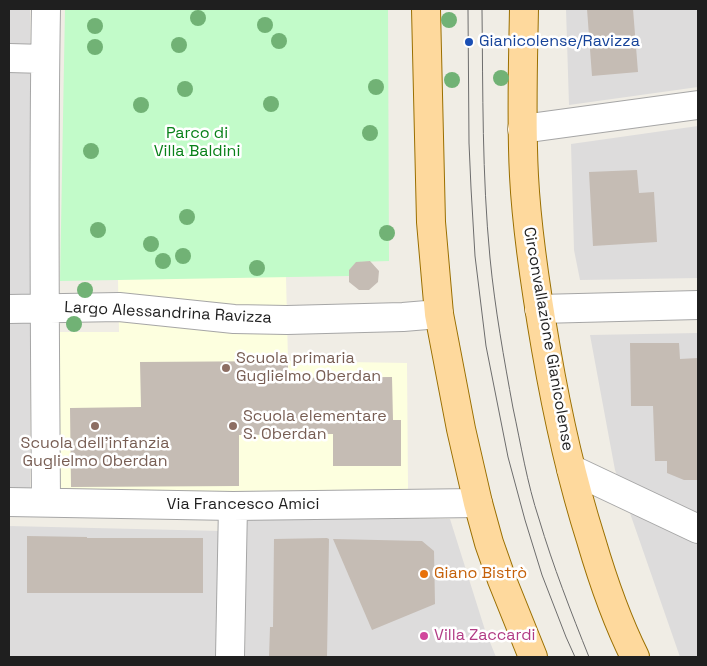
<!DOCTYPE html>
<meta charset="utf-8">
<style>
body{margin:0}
#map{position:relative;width:707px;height:666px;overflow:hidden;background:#f0ede5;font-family:"Space Grotesk",sans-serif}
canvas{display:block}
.frame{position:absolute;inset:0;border:10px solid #1f1f1f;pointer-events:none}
</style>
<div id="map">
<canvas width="707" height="666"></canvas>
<div class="frame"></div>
</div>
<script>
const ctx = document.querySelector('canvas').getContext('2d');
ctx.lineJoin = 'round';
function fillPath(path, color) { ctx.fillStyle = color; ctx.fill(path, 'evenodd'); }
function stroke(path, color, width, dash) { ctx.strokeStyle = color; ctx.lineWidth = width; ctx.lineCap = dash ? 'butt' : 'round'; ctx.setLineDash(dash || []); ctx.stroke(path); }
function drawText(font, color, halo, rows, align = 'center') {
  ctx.font = font + ' "Space Grotesk",sans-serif'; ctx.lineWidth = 5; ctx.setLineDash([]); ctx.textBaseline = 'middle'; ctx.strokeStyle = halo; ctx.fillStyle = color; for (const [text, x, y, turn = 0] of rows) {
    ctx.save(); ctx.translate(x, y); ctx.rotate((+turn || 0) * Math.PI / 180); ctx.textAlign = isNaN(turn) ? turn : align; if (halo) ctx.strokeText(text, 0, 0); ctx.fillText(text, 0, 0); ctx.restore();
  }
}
const residential = new Path2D(`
 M9,9H30V490H9Z
 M566,9H698V87L569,105Z
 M698,126V278L580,280L574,250L571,144Z
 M698,333V657H680L615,470L590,335Z
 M247,517L450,519L485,630L496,657H245Z
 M9,526L221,531L216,657H9Z`);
const education = new Path2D(`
 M235,277H286L288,361L407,363L408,489L60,493L58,332H119L118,279Z`);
const park = new Path2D(`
 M65,9H388L389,261L357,262L349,270V276L60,281Z`);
const building = new Path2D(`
 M587,9H633L638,72L592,76Z
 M637,170L639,193L654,192L657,242L593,246L589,172Z
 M370,261L379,271L378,282L369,290H359L349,282V270L356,262Z
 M630,343H679L680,359L698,358V480H684L667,473V461H655L653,406H631Z
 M288,361V378L392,377L393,420H401V466H333V434L239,435V486L71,487L70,408L141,407L140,362Z
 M27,536L87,537V538H203V593H27Z
 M327,538L329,539L327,657H269L270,627H273L274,539Z
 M333,539L422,541L434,551L435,604L372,630Z`);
const street = new Path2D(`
 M46,9C43,173 45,338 46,502
 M9,58L45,59
 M522,129L698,105
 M9,309L119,307L234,319L287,320L403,317L439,314
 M539,309L698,305
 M571,469L698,529
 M9,502L233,506L478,503
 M230,657L233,506`);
const primary = new Path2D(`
 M426,9L431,222L439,314L461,429L478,503L489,543L502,580L533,657
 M524,9C523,64 521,120 524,176C527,234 536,291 546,349C557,413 571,477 591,540C603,581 616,619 635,657`);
const tram = new Path2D(`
 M468,9L469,143L471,188L475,256L486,346L508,457L525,520L542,575L566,637L575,657
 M482,9C483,92 482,175 490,258C495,309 504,359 513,408C521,445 527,483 539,519C553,566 571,612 589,657`);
const trees = [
 [198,18],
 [449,20],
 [265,25],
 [95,26],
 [279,41],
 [179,45],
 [95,47],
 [501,78],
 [452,80],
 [376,87],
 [185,89],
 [271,104],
 [141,105],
 [370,133],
 [91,151],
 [187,217],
 [98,230],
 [387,233],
 [151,244],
 [183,256],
 [163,261],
 [257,268],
 [85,290],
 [74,324]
];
const markers = [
 [469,42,5,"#1a4fb4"],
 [226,368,5,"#8d6e63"],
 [95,426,5,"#8d6e63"],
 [233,426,5,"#8d6e63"],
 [424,574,5,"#e8710a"],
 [424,636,5,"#d1479c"]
];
const transitNames = [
 ["Gianicolense/Ravizza",479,42]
];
const parkNames = [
 ["Parco di",197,134],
 ["Villa Baldini",197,152]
];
const streetNames = [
 ["Largo Alessandrina Ravizza",168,313,3],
 ["Circonvallazione Gianicolense",548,339,80],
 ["Via Francesco Amici",243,505]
];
const educationNames = [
 ["Scuola primaria",236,359],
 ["Guglielmo Oberdan",236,377],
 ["Scuola elementare",243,417],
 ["S. Oberdan",243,435],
 ["Scuola dell'infanzia",95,444,"center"],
 ["Guglielmo Oberdan",95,462,"center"]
];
const foodNames = [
 ["Giano Bistrò",434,574]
];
const hotelNames = [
 ["Villa Zaccardi",434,636]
];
fillPath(residential, '#dddcdc');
fillPath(education, '#fdffdf');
fillPath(park, '#c2fbc9');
fillPath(building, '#c5bcb4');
stroke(street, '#a6a6a6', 30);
stroke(primary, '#9a6f00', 30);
stroke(street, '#fff', 28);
stroke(primary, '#fed99d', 28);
stroke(tram, '#6d6d6d', 1);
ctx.fillStyle = '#71b275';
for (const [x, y] of trees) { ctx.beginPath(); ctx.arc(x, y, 8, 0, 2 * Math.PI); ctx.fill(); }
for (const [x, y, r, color] of markers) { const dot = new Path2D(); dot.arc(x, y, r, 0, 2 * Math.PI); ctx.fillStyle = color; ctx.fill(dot); stroke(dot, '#fff', 2); }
drawText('16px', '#164399', '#fff', transitNames, 'left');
drawText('16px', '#098119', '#fff', parkNames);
drawText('16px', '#1f1f1f', '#fff', streetNames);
drawText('16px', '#785e54', '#fff', educationNames, 'left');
drawText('16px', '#c56008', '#fff', foodNames, 'left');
drawText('16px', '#b23c85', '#fff', hotelNames, 'left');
</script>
